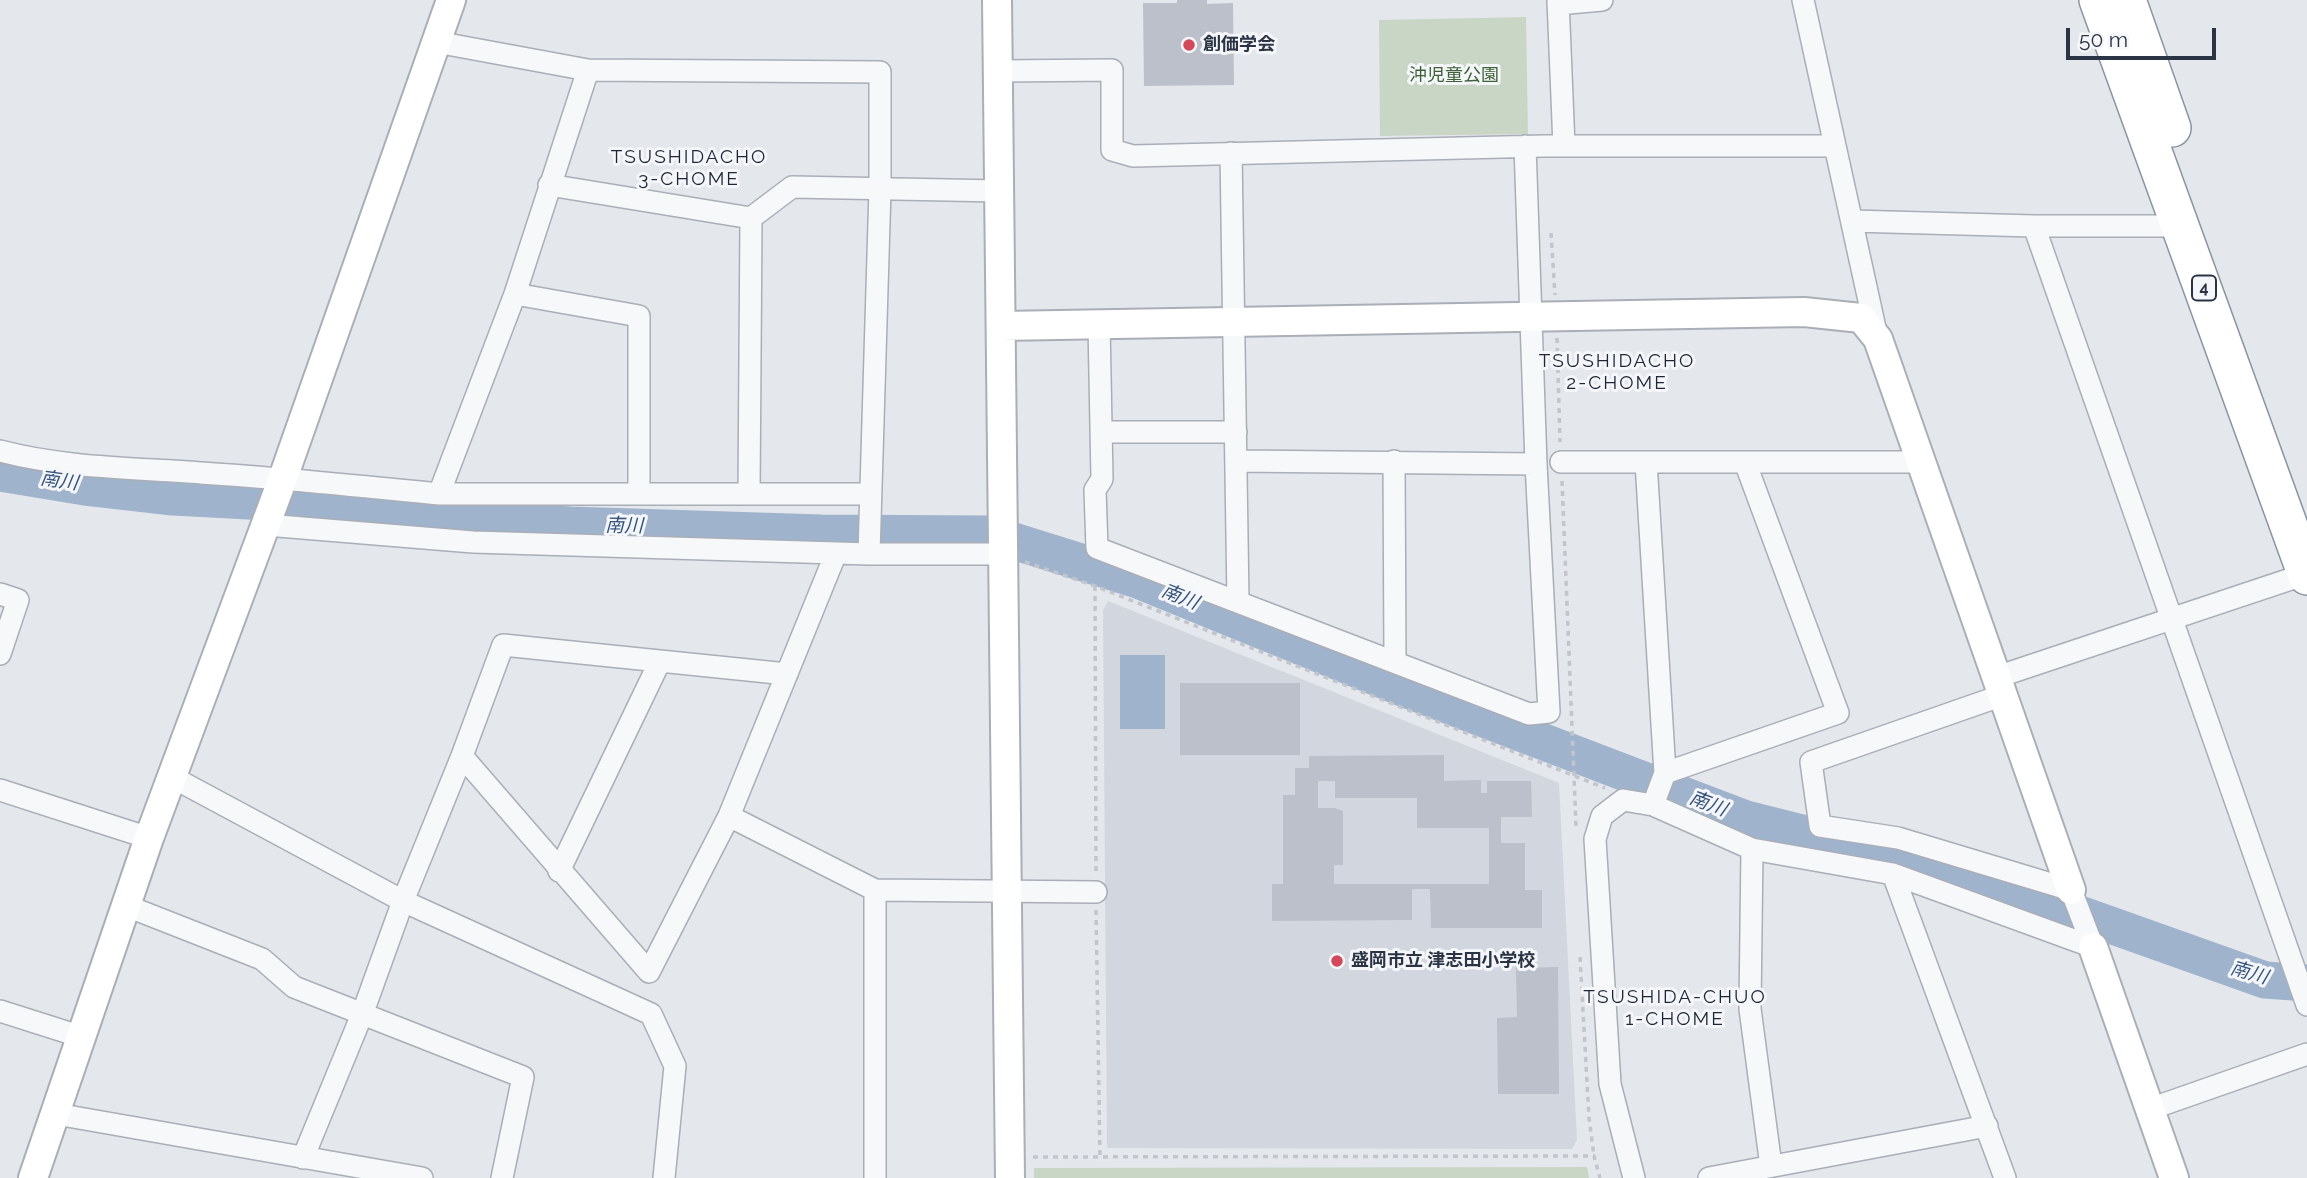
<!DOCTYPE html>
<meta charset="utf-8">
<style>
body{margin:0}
#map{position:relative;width:2307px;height:1178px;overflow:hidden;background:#e4e7ec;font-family:Raleway,sans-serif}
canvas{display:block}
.scale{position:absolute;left:2066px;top:28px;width:150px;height:32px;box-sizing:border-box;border:4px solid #2b3445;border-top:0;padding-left:9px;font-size:21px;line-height:24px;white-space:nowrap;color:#2b3445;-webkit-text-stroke:5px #f4f6f9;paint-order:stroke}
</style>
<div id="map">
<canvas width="2307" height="1178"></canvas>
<div class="scale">50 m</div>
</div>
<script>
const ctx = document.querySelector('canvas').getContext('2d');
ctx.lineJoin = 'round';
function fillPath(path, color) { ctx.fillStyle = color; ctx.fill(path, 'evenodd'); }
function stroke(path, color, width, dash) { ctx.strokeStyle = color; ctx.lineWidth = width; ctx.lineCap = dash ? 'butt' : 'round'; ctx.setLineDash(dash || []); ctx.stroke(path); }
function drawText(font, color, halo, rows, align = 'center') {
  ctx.font = font + ' Raleway,"Noto Sans JP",sans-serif'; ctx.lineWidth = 6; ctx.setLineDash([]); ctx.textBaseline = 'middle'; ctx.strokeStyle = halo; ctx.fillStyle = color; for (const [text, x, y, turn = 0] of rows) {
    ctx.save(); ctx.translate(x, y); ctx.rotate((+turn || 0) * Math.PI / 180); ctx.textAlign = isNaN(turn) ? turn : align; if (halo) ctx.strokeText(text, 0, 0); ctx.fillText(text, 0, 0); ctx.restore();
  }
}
const built = new Path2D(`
 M1108,601L1559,783L1577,1140L1572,1149L1107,1148L1103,610Z`);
const green = new Path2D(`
 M1526,17L1528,134L1380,136L1379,20Z
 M1587,1167L1589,1178H1034V1168Z`);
const water = new Path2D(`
 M1120,655H1165V729H1120Z`);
const river = new Path2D(`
 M0,473L85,487L173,497L324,505L435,516L570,525L821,533L991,534L1138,580L1405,689L1746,819L1925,864L2057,906L2265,980L2307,983`);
const building = new Path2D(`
 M1177,0H1207V4L1233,3L1234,85L1144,86L1143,3H1177Z
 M1180,683H1300V755H1180Z
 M1444,755V781L1481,780V793H1487V781H1531L1532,817H1501V843H1525V890H1542V928H1431L1430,889H1412V920L1272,921V884H1283V795H1295V768H1309V756ZM1318,781H1335V798H1417V828H1489V884H1334V865H1343V811L1335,808H1318Z
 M1558,967L1559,1094H1498L1497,1018L1517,1017L1516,968Z`);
const path = new Path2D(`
 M1551,233L1555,295
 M1557,338L1560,442
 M1562,481L1576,826
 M1025,562L1095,586L1605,788
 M1095,586L1096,871
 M1096,910L1100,1158
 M1580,957L1589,1118L1594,1156
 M1033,1157L1594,1156L1600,1178`);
const street = new Path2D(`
 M1558,0L1564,146
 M1803,0L1877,337
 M1558,4L1602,0
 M436,42L588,70L880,72V189L869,554
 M999,71L1112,70V150L1133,156L1544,146H1835
 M1231,153L1238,601
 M549,185L751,218L792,187L1000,191
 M1852,221L2034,226H2182
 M2034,226L2307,1005
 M515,294L639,316V494
 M1099,324L1102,479L1095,490L1097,548L1529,714L1549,712L1536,464L1525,146
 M1101,432H1236
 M0,451C64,468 134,468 201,473C280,478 360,486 439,494L515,294L588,70
 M1237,461L1536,464
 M1394,461L1395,662
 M1561,462H1921
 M1646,462L1665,773L1653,805
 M439,494H869
 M749,494L751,218
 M266,525L473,542L869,554H1003
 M0,594L18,600L0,654
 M1997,677L2306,574
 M2003,695L1811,762L1820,826L1898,838L2071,890L2093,947
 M462,756L649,972L729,816L836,553
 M1665,773L1838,713L1745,462
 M172,777L403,901L651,1014L675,1066L664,1178
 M0,790L149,838
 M729,816L875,890L1096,892
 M1752,849L1750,1009L1771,1166
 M559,871L660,661
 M1893,874L2005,1178
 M127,906L262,959L294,987L523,1077L502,1178
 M0,1011L82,1037
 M2150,1109L2307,1054
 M56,1114L422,1178
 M303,1158L363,1012L403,901L462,756L503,645L787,674
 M875,1178V890
 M1634,1178L1610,1084L1595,839L1602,816L1623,800L1653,805L1752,849L1893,874L2093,947
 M1709,1178L1987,1126`);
const secondary = new Path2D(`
 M997,0L1010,1178
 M1001,326L1804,312L1861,318L1878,339L2071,890
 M2093,947L2174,1178
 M33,1178L149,838L283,478L451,0`);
const highway = new Path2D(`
 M2098,0L2307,576
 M2127,0L2172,128`);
const markers = [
 [1189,45,7,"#d1495b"],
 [1337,961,7,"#d1495b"]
];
const shields = [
 [2204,288,24]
];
const shieldNames = [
 ["4",2204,288]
];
const poiNames = [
 ["創価学会",1203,45],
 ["盛岡市立 津志田小学校",1351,961]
];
const parkNames = [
 ["沖児童公園",1454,76]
];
const neighbourhoodNames = [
 ["TSUSHIDACHO",689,157],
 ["3-CHOME",689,179],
 ["TSUSHIDACHO",1617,361],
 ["2-CHOME",1617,383],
 ["TSUSHIDA-CHUO",1675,997],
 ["1-CHOME",1675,1019]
];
const waterNames = [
 ["南川",59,481,8],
 ["南川",624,526,1],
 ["南川",1180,597,22],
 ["南川",1708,804,21],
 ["南川",2249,973,16]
];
fillPath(built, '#d2d6de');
fillPath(green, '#c9d6c5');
fillPath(water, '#9fb4cc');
stroke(river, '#9fb4cc', 37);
fillPath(building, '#bbc0ca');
stroke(street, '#a9aeb7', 24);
stroke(secondary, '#a9aeb7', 32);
stroke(highway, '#8b94a3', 40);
stroke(path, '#c2c5cb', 3.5, [5, 5]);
stroke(street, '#f7f8fa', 21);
stroke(secondary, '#fff', 28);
stroke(highway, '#fff', 37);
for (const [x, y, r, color] of markers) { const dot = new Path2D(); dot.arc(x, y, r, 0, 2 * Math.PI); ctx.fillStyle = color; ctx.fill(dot); stroke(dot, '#f4f6f9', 2.5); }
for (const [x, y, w] of shields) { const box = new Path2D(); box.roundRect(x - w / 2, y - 12.5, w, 25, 5); ctx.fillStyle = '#f4f6f9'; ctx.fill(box); stroke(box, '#2b3445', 2); }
drawText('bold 16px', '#2b3445', null, shieldNames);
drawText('bold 18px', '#2b3445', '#f4f6f9', poiNames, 'left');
drawText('18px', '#3f6138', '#f4f6f9', parkNames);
ctx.letterSpacing = '2px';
drawText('19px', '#1d2536', '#f4f6f9', neighbourhoodNames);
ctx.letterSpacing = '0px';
drawText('italic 19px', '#34527a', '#f4f6f9', waterNames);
</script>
